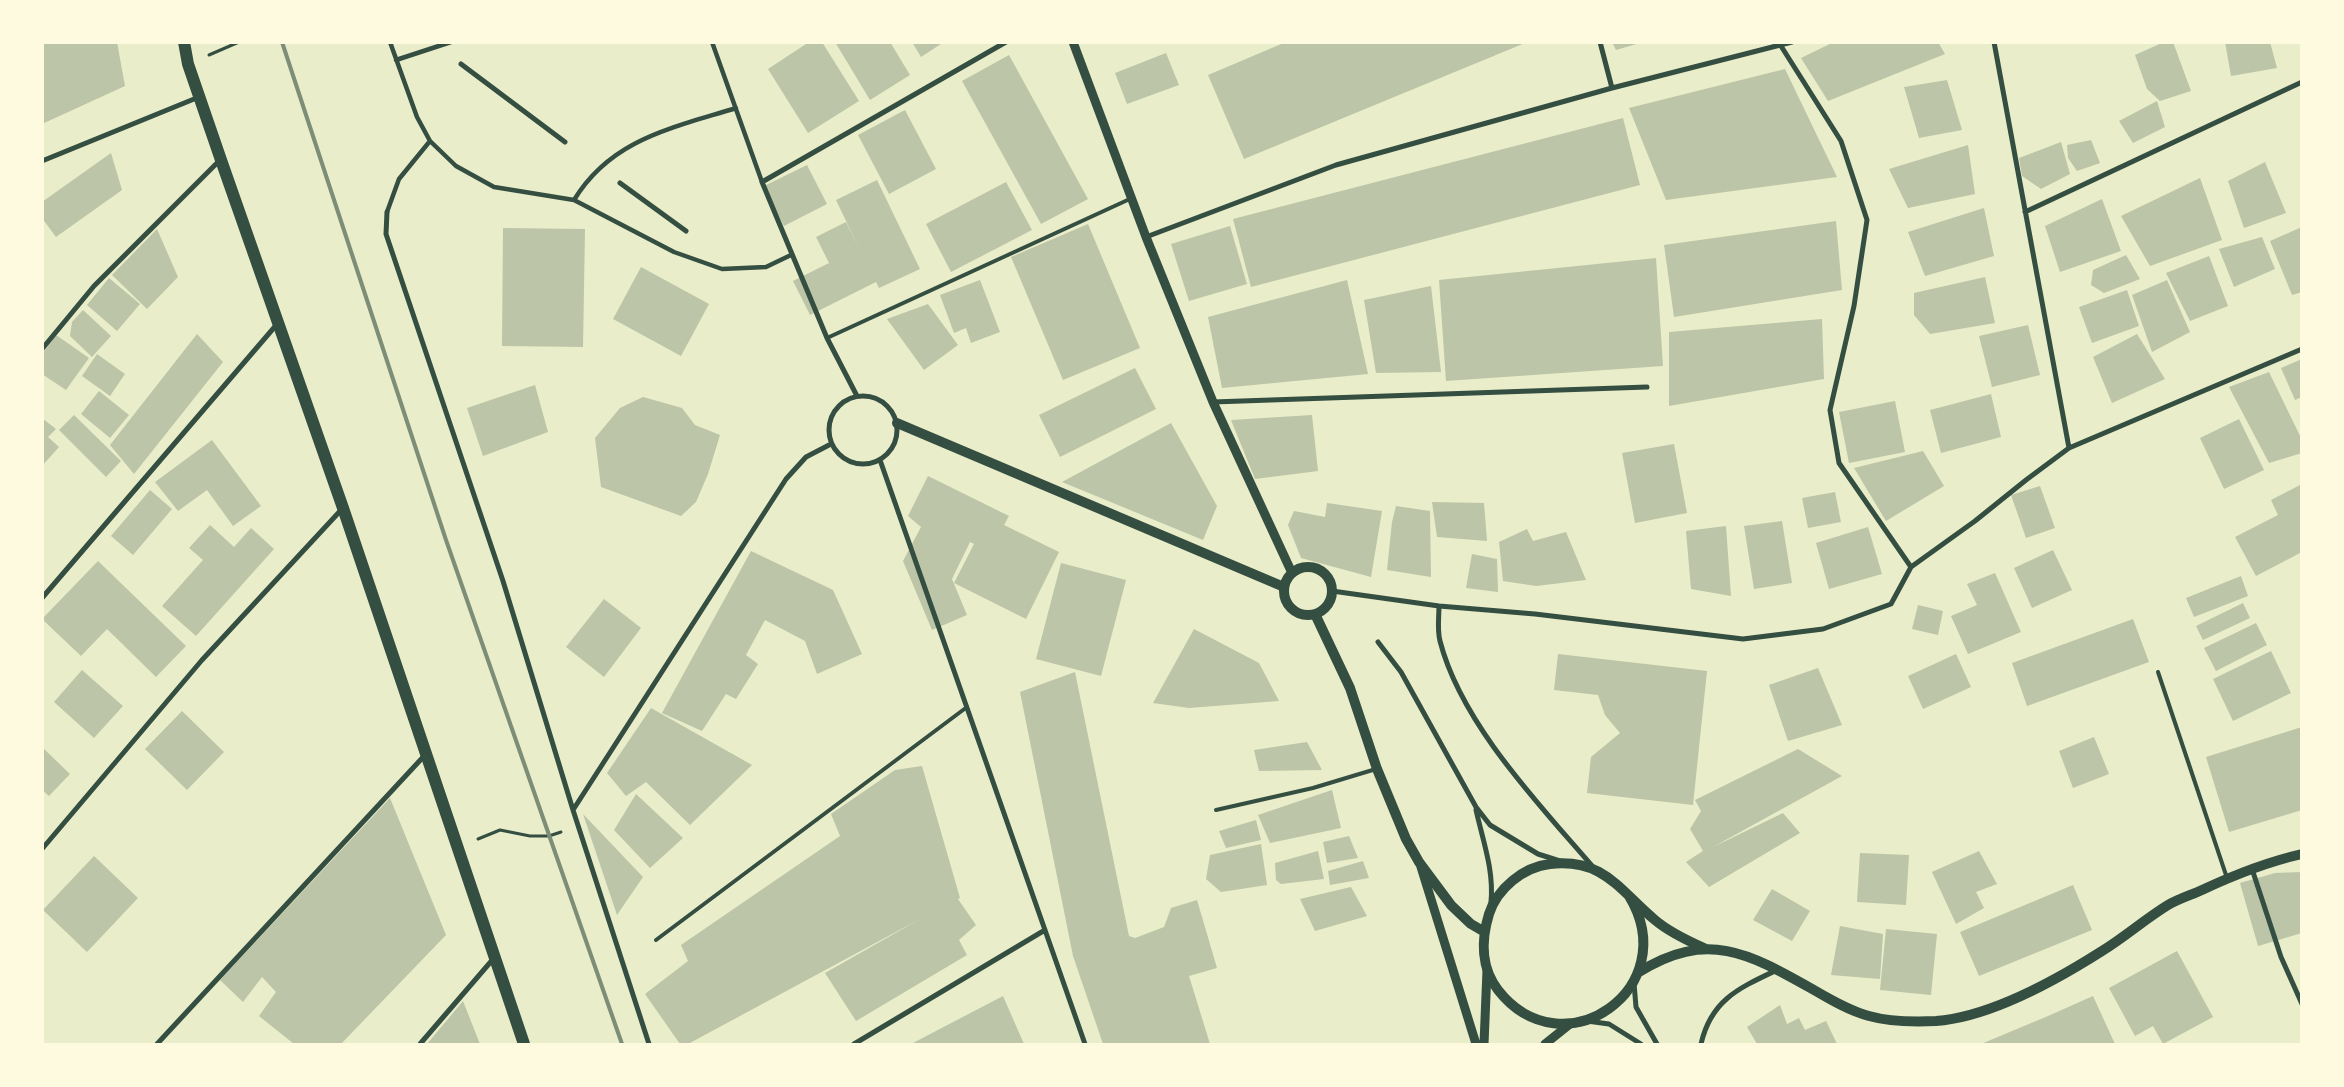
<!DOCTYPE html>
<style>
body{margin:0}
#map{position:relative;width:2344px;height:1087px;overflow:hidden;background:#e9edc9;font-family:"Source Sans 3",sans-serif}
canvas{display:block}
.frame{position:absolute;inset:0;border:44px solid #fefae0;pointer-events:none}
</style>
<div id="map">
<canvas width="2344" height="1087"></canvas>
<div class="frame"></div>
</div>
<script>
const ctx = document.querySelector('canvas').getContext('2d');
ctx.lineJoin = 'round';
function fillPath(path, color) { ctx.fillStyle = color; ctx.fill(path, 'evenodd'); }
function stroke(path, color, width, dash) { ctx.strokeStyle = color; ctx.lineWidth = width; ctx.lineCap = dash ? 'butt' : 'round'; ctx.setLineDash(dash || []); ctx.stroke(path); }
const building = new Path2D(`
 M42,42H117L125,86L42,124Z
 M809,42H822L859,101L808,133L768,69Z
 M835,42H890L910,75L870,100Z
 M912,42H944L921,57Z
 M1286,42H1525V43L1244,159L1208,75Z
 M1612,42H1639L1640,43L1616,50Z
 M1834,42H1938L1945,54L1828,101L1801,58Z
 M2164,42H2173L2191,91L2160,101L2147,89L2135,55Z
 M2225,42H2270L2277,68L2231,76Z
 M1166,53L1179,85L1127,104L1115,73Z
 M1009,55L1088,199L1041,224L962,81Z
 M1785,69L1837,177L1666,200L1629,108Z
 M1947,80L1962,130L1919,138L1904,87Z
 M2157,101L2165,127L2133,143L2119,121Z
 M905,110L936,169L889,194L858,135Z
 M1623,118L1640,185L1251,287L1233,219Z
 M2091,140L2100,163L2077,171L2068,158L2067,145Z
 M2061,142L2070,174L2041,189L2022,176L2019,158Z
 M1968,145L1975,194L1908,208L1889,169Z
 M111,153L122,190L56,237L42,218V202Z
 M2265,162L2286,213L2244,228L2228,181Z
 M807,165L827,204L784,226L764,186Z
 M2200,178L2222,240L2150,266L2121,216Z
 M877,180L920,269L879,288L876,282L810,315L793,281L829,263L816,237L846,222L859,248L836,200Z
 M1006,182L1032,230L951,272L926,224Z
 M2102,199L2121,251L2060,272L2045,226Z
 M1984,208L1994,256L1925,276L1908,232Z
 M1836,221L1842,290L1674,317L1664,245Z
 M1088,224L1140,348L1063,380L1011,257Z
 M1230,226L1247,284L1189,301L1171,244Z
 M2302,227V292L2292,295L2270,241Z
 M503,228L585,229L583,347L502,346Z
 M157,229L178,277L147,309L112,275Z
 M2262,237L2275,269L2234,287L2219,249Z
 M2126,255L2140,279L2104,293L2091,285L2093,270Z
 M2209,256L2228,306L2190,321L2166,273Z
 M1656,258L1663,366L1446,381L1439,280Z
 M641,267L709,304L681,356L613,319Z
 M1985,277L1995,323L1930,334L1914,315V293Z
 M109,278L140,304L117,331L87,305Z
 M980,280L1000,332L971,343L966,328L954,333L940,295Z
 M1347,280L1368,374L1222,388L1208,317Z
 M2167,280L2190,332L2152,352L2132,295Z
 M1431,286L1441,372L1376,373L1364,300Z
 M2127,290L2139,326L2092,343L2079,307Z
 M928,304L958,345L924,370L887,319Z
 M83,310L111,336L92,357L70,336L72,322Z
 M1822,319L1824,379L1669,406V332Z
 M2028,325L2040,375L1992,387L1979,336Z
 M197,334L223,362L134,474L110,445Z
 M2137,334L2165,379L2112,403L2093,357Z
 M56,335L89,358L66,390L42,374V354Z
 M97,354L125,374L110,396L82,376Z
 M2302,359V397L2295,400L2281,368Z
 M1135,368L1156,409L1060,457L1039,415Z
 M2269,372L2302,440V453L2269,463L2229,387Z
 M535,385L548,432L483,456L467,408Z
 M99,391L129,415L110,438L81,414Z
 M1991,394L2001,437L1941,453L1930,410Z
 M643,397L682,408L695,425L720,435L708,474L696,502L681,516L601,487L595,438L620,408Z
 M1895,401L1905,452L1849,463L1839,412Z
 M74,415L121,461L106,477L59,430Z
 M1312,415L1318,471L1255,479L1231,420Z
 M42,418L56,429L48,437L59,447L42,466Z
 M2239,419L2264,470L2224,489L2200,438Z
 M1171,423L1217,506L1203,540L1062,482Z
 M212,440L261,506L233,526L207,490L178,511L155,482Z
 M1674,444L1687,513L1635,523L1622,453Z
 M1923,451L1944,486L1886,521L1854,468Z
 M928,476L1009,516L1004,525L1059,552L1026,619L954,583L974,544L970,542L952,579L967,615L932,630L903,561L921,527L908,516Z
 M2302,484V552L2256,576L2235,537L2278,515L2271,500Z
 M2040,486L2055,528L2026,538L2011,495Z
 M150,490L172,509L133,555L111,536Z
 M1835,492L1841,522L1808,528L1802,498Z
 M1432,502L1484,503L1487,541L1437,537Z
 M1327,503L1382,511L1371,577L1301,558L1288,525L1294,511L1325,517Z
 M1396,506L1430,511L1431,577L1387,570L1392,522Z
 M1782,521L1792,583L1754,589L1744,526Z
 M210,525L234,547L251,528L274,549L196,636L162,606L203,560L189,548Z
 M1726,526L1731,596L1691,589L1686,531Z
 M1868,527L1882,574L1829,589L1816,543Z
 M1527,529L1533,541L1566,532L1586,580L1536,586L1503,581L1499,542Z
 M2053,550L2072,590L2032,608L2014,568Z
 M751,551L833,590L862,654L817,674L805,641L765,620L746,655L758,664L736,699L726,694L702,731L662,713Z
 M1472,554L1497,559L1498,592L1466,588Z
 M98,561L186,646L156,677L107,629L81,656L42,619Z
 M1061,563L1126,580L1101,676L1036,659Z
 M1995,573L2021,632L1968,654L1951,616L1977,605L1967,584Z
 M2241,576L2248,596L2194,617L2186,598Z
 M604,599L641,628L604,677L566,647Z
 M2243,603L2250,618L2203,640L2196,626Z
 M1918,605L1943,611L1938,635L1912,629Z
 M2133,619L2149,662L2027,706L2012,663Z
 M2256,623L2267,645L2216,671L2204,648Z
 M1194,629L1259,663L1279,701L1189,708L1153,703Z
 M2271,651L2291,693L2233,721L2213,679Z
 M1558,654L1707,671L1693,805L1587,793L1591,757L1620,733L1605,715L1598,695L1554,690Z
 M1956,654L1971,687L1923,709L1908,676Z
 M1818,668L1842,725L1788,741L1769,685Z
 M82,670L123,706L94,738L54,702Z
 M1075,672L1129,936L1135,938L1164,927L1171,908L1197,900L1217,968L1189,976L1210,1044H1103L1073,956L1020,692Z
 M651,708L752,765L690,825L646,782L626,796L607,773Z
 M182,711L224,752L187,790L145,749Z
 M2302,727V810L2229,832L2206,757Z
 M2094,737L2109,774L2073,788L2059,751Z
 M1307,742L1322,770L1259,771L1254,750Z
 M42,747L70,774L49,796L42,790Z
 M1798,749L1842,776L1713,847L1783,813L1800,833L1709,887L1686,862L1703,851L1690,829L1701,811L1695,800Z
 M922,766L960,898L958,899L976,925L959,940L967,955L856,1021L825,973L920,919L688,1044H680L645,994L688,961L681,945L840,836L831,814L895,770Z
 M1332,790L1341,828L1270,843L1258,815Z
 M636,794L683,838L650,868L614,830Z
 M390,798L446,935L341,1044H294L259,1016L276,992L262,977L243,1002L220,980Z
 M583,814L643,877L617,915Z
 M1256,820L1261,840L1226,848L1219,831Z
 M1349,836L1358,858L1327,863L1323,842Z
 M1261,844L1267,885L1221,892L1206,879L1210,855Z
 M1318,851L1324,879L1281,884L1276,880L1275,863Z
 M1979,851L1997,884L1976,892L1984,908L1956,924L1932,872Z
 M1860,853L1909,855L1906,905L1857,902Z
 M94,856L138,898L87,952L43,910Z
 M1363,861L1369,878L1330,885L1328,871Z
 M2302,872V933L2258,946L2240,883L2275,873Z
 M2073,885L2092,930L1979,976L1960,932Z
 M1351,887L1367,916L1315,931L1300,899Z
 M1772,889L1810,911L1792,941L1753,920Z
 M1840,926L1883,934L1880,979L1831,975Z
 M1886,929L1937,934L1931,995L1880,990Z
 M2177,951L2213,1017L2163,1044L2153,1026L2135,1036L2109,988Z
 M1003,996L1024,1044H911Z
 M2093,996L2115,1044H1981L2048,1016Z
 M463,1001L480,1044H427Z
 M1780,1005L1787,1024L1799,1018L1805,1030L1826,1021L1837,1044H1757L1747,1027Z`);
const path = new Path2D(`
 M209,55L239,42
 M478,839L500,830L530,836H549L561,832`);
const service = new Path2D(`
 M827,338L1132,198
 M2158,672L2227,878
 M1216,810L1313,788L1376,769
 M656,940L967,707`);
const pedestrian = new Path2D(`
 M390,42L417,117L430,141L456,166L494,187L574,200L674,252L722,269L766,267L791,255
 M712,42L762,182
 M396,60L451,42
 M574,200C611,139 672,128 736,108
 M387,212L399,179L430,141`);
const minor = new Path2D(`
 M1600,42L1612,88
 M1994,42L2069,448
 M1781,46L1841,141L1867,220L1854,306L1830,410L1839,463L1911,567
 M461,64L565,142
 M42,161L199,97
 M620,183L686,231
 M387,212L386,234L503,581L573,810
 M2025,212L2302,82
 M1146,237L1336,165L1612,88L1792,42
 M42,349L94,286L220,160
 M829 430a34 34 0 1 1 68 0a34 34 0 1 1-68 0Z
 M857,396L827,338L762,182L1006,42
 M1213,402L1647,387
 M880,460L1085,1044
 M1332,591L1439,606L1535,614L1743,639L1823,629L1891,604L1911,567L1975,521L2026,480L2069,448L2302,349
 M42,598L278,323
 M1439,606C1439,617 1437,630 1440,641C1461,723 1538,803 1593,867
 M1378,642L1401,672L1476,807L1490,825L1538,854L1560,861
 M1476,810C1483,841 1494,870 1491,902
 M42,849L202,660L342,509
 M2252,869L2281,957L2302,1004
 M1634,983L1636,1007L1657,1044
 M1587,1021L1609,1024L1641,1044
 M157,1044L425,755
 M420,1044L494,958
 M649,1044L573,810L786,479L806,457L831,444
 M854,1044L1045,930
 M1701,1044C1711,1000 1739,988 1777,970`);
const tertiary = new Path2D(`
 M1073,42L1146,237L1213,402L1292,573
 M1421,867L1476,1044
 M1484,1044L1487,970
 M1545,1044L1570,1024`);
const secondary = new Path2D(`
 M897,423L1284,587
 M1284 591a24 24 0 1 1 48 0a24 24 0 1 1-48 0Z
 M1315,614L1350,688L1377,769L1406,839L1419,862L1451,905L1471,924L1483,931
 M1629,896C1685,988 1563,1073 1498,990C1481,968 1481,940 1489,914C1497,889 1523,867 1550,864C1604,858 1619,890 1655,920C1669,932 1686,940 1704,948
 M1639,972C1708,929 1750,954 1814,990C1831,1000 1850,1011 1869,1016C1890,1022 1914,1022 1936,1021C1990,1017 2058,979 2102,951C2125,937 2145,919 2168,905C2178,899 2191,895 2202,890C2234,875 2267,862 2302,854`);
const primary = new Path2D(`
 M184,42L188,64L221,160L343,508L524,1044`);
const rail = new Path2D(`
 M282,42L446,540L622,1044`);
fillPath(building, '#bcc5a7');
stroke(path, '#344e41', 3);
stroke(service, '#344e41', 4);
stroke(pedestrian, '#344e41', 4.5);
stroke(minor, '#344e41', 5);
stroke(tertiary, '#344e41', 9);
stroke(secondary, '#344e41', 10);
stroke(primary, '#344e41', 12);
stroke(rail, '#7c8e77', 4);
</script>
